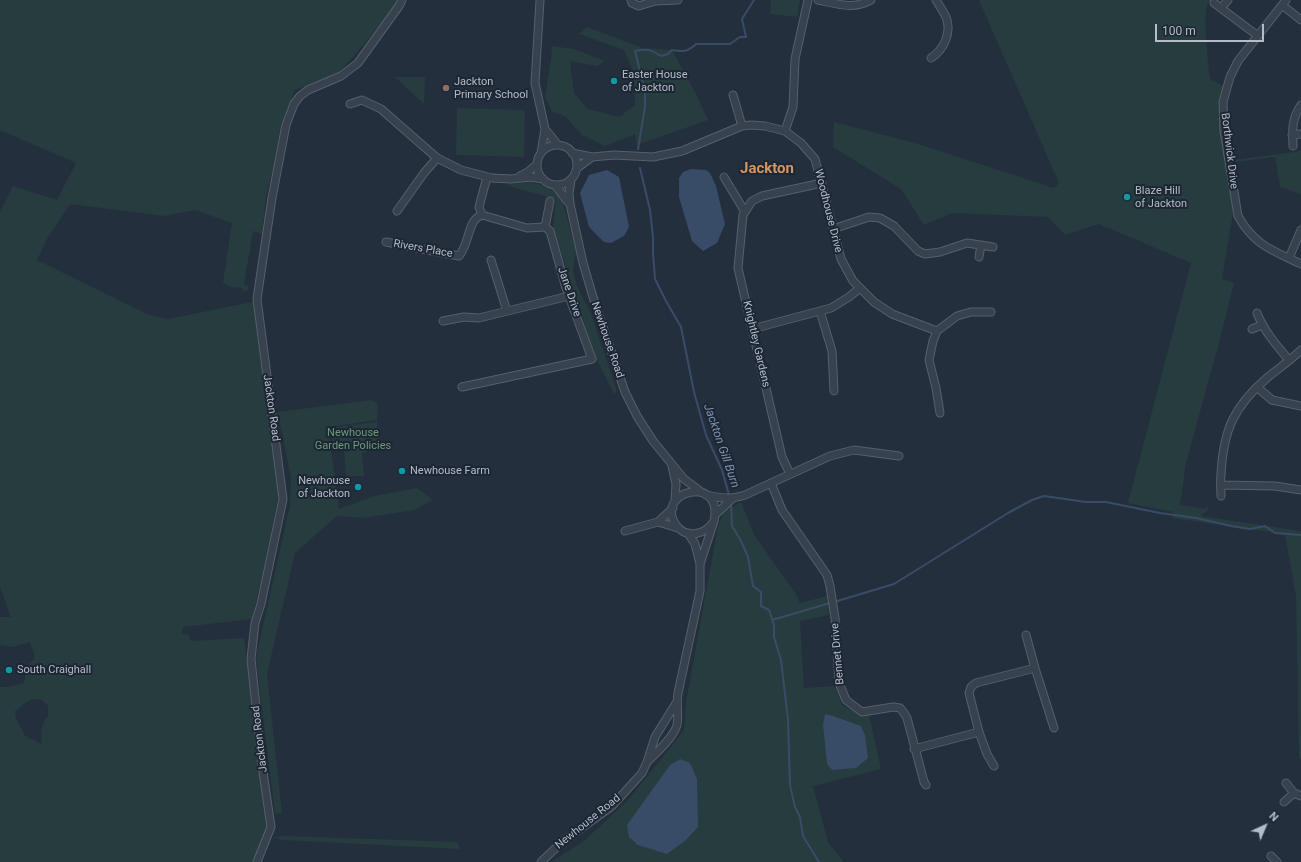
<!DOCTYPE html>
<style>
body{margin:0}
#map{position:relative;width:1301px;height:862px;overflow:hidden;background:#242f3e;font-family:Roboto,sans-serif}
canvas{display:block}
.north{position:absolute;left:1245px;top:806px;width:40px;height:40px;-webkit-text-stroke:3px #1d2633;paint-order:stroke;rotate:44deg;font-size:11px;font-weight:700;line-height:16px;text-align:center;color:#b4bcc9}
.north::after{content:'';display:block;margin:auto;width:14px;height:18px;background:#b4bcc9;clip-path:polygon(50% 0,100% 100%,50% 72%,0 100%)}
.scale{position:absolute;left:1155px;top:24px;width:109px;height:18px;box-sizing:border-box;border:2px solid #b4bcc9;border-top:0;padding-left:5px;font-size:12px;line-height:14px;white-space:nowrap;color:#b4bcc9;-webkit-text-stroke:3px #1d2633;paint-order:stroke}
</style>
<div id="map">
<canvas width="1301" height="862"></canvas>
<div class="north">N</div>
<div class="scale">100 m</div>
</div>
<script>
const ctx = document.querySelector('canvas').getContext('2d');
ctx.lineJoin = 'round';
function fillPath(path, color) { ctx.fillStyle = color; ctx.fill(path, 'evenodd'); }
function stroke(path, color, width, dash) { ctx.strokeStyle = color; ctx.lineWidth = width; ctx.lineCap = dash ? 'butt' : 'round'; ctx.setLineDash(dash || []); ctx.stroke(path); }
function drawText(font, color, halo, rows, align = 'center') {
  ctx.font = font + ' Roboto,sans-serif'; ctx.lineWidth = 4; ctx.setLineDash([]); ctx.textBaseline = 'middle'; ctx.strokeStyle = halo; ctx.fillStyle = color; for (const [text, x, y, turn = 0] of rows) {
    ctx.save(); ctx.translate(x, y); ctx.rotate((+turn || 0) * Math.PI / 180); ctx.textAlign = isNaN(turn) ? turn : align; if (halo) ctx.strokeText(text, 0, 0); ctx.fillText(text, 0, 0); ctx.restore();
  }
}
const green = new Path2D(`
 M0,0H398L396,6L353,57L338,72L319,82L294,90L266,196L262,234L253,231L244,284L248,286V290L243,291V288L230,287L223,283L232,223L195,210L165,216L70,204L47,239L37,260L149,315L168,319L252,302L255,305L280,487L264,569L252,619L183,627L181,633L189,635L191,641L244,638L268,826L253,862H0V687H8L24,683L27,667L35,657L30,642L13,647L0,645V617H11L0,587V212L13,186L57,200L76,163L0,130ZM31,699L42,700L48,706V716C40,725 41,733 42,744L25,736L16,718L15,711Z
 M771,0H800L797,17L770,14Z
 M979,0H1211C1211,0 1207,5 1207,5C1203,18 1208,65 1210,79L1223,86L1220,98L1219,118L1233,213L1222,279L1234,283L1220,339L1186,463L1180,505L1205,509L1208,506L1209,508L1201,516L1301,531V758H1299L1296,596L1285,534L1172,518L1173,512L1128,503L1191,263L1099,224L1065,235L1048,217L952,213L924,225L901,189L833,147L834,122L915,143L1054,188L1059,183Z
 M587,27L643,48L672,50L697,96L708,120L637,145L635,134L605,146L582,135L566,117L552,111L545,97L552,53L551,46L574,49L605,61L597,66L570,61L574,93L588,109L619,117L635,105L634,73L624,50L579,34Z
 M395,77H425L424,104Z
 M457,108L525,110L524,157L456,155Z
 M1301,151V194L1280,187L1275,157L1235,162V160Z
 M530,182L551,187L562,200L576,251L573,272L577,286L591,314L617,391L614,394L595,356L553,227L556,199L505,185Z
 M371,400L378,404L377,420L328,427L339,509L374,496L417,488L433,500L415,510L362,518L337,516L295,553L267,674L282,813L275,814L256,657L290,505L291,478L278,412Z
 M377,422L379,446L368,444L367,452L362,453L364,476H346L344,451H335L330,428Z
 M741,502L755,536L796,594L800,603L827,596L829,615L800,621L804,688L835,686L842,705L859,714L869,715L881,769L813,786L828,842L844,862H553L556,859L585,840L628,800L674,743L684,730L686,702L718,526L724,512Z
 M286,836L457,842L460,849L282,840L274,837Z`);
const water = new Path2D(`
 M691,169L706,170L710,173L716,186L725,224L717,243L703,251L692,241L679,197V178L683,172Z
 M607,170L619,177L629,227L624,236L611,243L604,242L589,227L580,193L589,175Z
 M825,714L833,716L861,726L865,735L868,758L856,768L832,770L827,764L823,725Z
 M680,759L690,763L697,779L698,827L686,840L667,854L638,845L629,837L627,825L670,765Z`);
const stream = new Path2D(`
 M638,149L645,107V92L635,51C646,48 652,50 661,56L668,54L672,50C682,52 688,52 696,44H730L740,37H746L742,19L754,0
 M640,168L650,210L653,237V253L655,279L666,301L681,327L694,392L706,435L722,470L729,495
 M731,504L732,526L741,541L748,557L753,586L761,592V606L769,610L774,625V637L781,660L788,720L790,785L795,807L800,817L803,836L819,862
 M834,602L894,584L1008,513L1032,500L1044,496L1086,502H1106L1160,513L1196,518L1231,526L1250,529L1265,526L1275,533L1301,535
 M772,620L830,603`);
const minor = new Path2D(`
 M540,0L535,83L545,129L541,153
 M631,0L632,3L639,6L655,1L678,0
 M818,0C838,4 853,10 871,0
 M1286,0L1238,61L1230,77L1223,102L1224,131L1238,216C1255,246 1272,250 1301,264
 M1214,3L1258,36
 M1282,5L1301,20
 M1221,8L1228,0
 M931,58C944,50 952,32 946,17C943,11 939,5 936,0
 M733,95L742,126
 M350,104L362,100L381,109L437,158L461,170L492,178L511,179L531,177L543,179
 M545,129L558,145
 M785,131L793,107L795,59L808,0
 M1292,135L1301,134
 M537 165a20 20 0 1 1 40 0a20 20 0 1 1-40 0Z
 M1293,146C1292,130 1292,118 1301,105
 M572,153L592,157L614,155L653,157L682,151L742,126L751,125L765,126L785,131L801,143L815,159L841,259L853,281L874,302L892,314L937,331
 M577,168L592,157
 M520,176L528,172L537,164
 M724,177L745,212
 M571,180L569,193L570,204L583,263L593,297L625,392L637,416L653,441L684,479L700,491
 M555,185L568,202
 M397,211L424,173L437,158
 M545,227L550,201
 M833,229L869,217L880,218L894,226L918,251L925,254L940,252L967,243L993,247
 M386,242L459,256C468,245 467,232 474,221C476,218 479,216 482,215
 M979,257L981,245
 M1289,258L1301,230
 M491,260L507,311
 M820,311L832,351L834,391
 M1257,313C1264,331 1277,346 1289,360
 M443,321L464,317L479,318L569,296
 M752,329L831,308L849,297L860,288
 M1252,329L1262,325
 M462,387L592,359L566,288L550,231L545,227L527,228L482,215L479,207L487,177
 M1257,387L1272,400L1301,406
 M940,413L936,388L929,360L933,341L937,331L957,316L971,312H991
 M672,466L676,484L675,501
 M790,474L782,457L741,281L738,268L743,215L752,201L762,196L822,183
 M771,483L782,510L827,575L830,586L835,618L839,683L846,700L862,712L893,707L900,708L904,713L907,718L924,782L926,785
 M1221,485L1275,486L1301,490
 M706,495C722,498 728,500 745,495L830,456L854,450L899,456
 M1221,496C1221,489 1220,482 1221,475C1223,430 1234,406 1268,377C1279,368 1291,360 1301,350
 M716,514L732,499
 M658,522L673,508
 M625,531L658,522L678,528
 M700,564L714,521C724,473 653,491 676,525C687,540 706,534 714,521
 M1026,635L1035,668L1054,728
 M914,749L979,732
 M647,762C656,753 674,737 677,725C679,715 676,704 678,693L700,591V564L695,544L688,533
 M994,766L987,754L979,732L969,693L971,687L976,683L1035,668
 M1286,783L1294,793L1301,796
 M1284,802L1294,793
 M1271,856L1277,862
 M257,862L271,827L263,772L251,659L255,623L261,604L283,499L257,299L272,198L286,125L294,104L300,96L308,90L341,76L358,63L399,6L402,0
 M541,862L562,842L612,806L642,773L647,762L655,737L676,703`);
const markers = [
 [614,81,4,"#0f9aa8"],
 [446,88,4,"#8d6e63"],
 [1127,197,4,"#0f9aa8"],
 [402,471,4,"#0f9aa8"],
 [358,487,4,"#0f9aa8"],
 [9,670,4,"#0f9aa8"]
];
const poiNames = [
 ["Easter House",622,75],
 ["of Jackton",622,88],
 ["Jackton",454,82],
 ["Primary School",454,95],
 ["Blaze Hill",1135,191],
 ["of Jackton",1135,204],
 ["Newhouse Farm",410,471],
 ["Newhouse",350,481,"right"],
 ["of Jackton",350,494,"right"],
 ["South Craighall",17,670]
];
const streetNames = [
 ["Borthwick Drive",1229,151,83],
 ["Woodhouse Drive",828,211,76],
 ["Rivers Place",423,249,10],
 ["Jane Drive",569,292,71],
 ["Newhouse Road",607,340,71],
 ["Knightley Gardens",756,344,77],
 ["Jackton Road",271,408,82],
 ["Bennet Drive",838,654,-95],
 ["Jackton Road",260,739,-97],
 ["Newhouse Road",588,822,-39]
];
const parkNames = [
 ["Newhouse",353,433],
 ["Garden Policies",353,446]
];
const waterNames = [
 ["Jackton Gill Burn",721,446,71]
];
const districtNames = [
 ["Jackton",767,169]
];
fillPath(green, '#263c3f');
fillPath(water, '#394c67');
stroke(stream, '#394c67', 2);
stroke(minor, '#565f6c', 9);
stroke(minor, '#38414e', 7);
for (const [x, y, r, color] of markers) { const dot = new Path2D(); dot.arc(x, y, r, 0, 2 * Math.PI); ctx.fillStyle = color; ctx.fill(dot); stroke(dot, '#1d2633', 1.5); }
drawText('11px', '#b4bcc9', '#1d2633', poiNames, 'left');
drawText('11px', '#b4bcc9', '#1d2633', streetNames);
drawText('11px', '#6b9a76', '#1d2633', parkNames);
drawText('italic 12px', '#7c92b1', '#1d2633', waterNames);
drawText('bold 15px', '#d59563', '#1d2633', districtNames);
</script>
